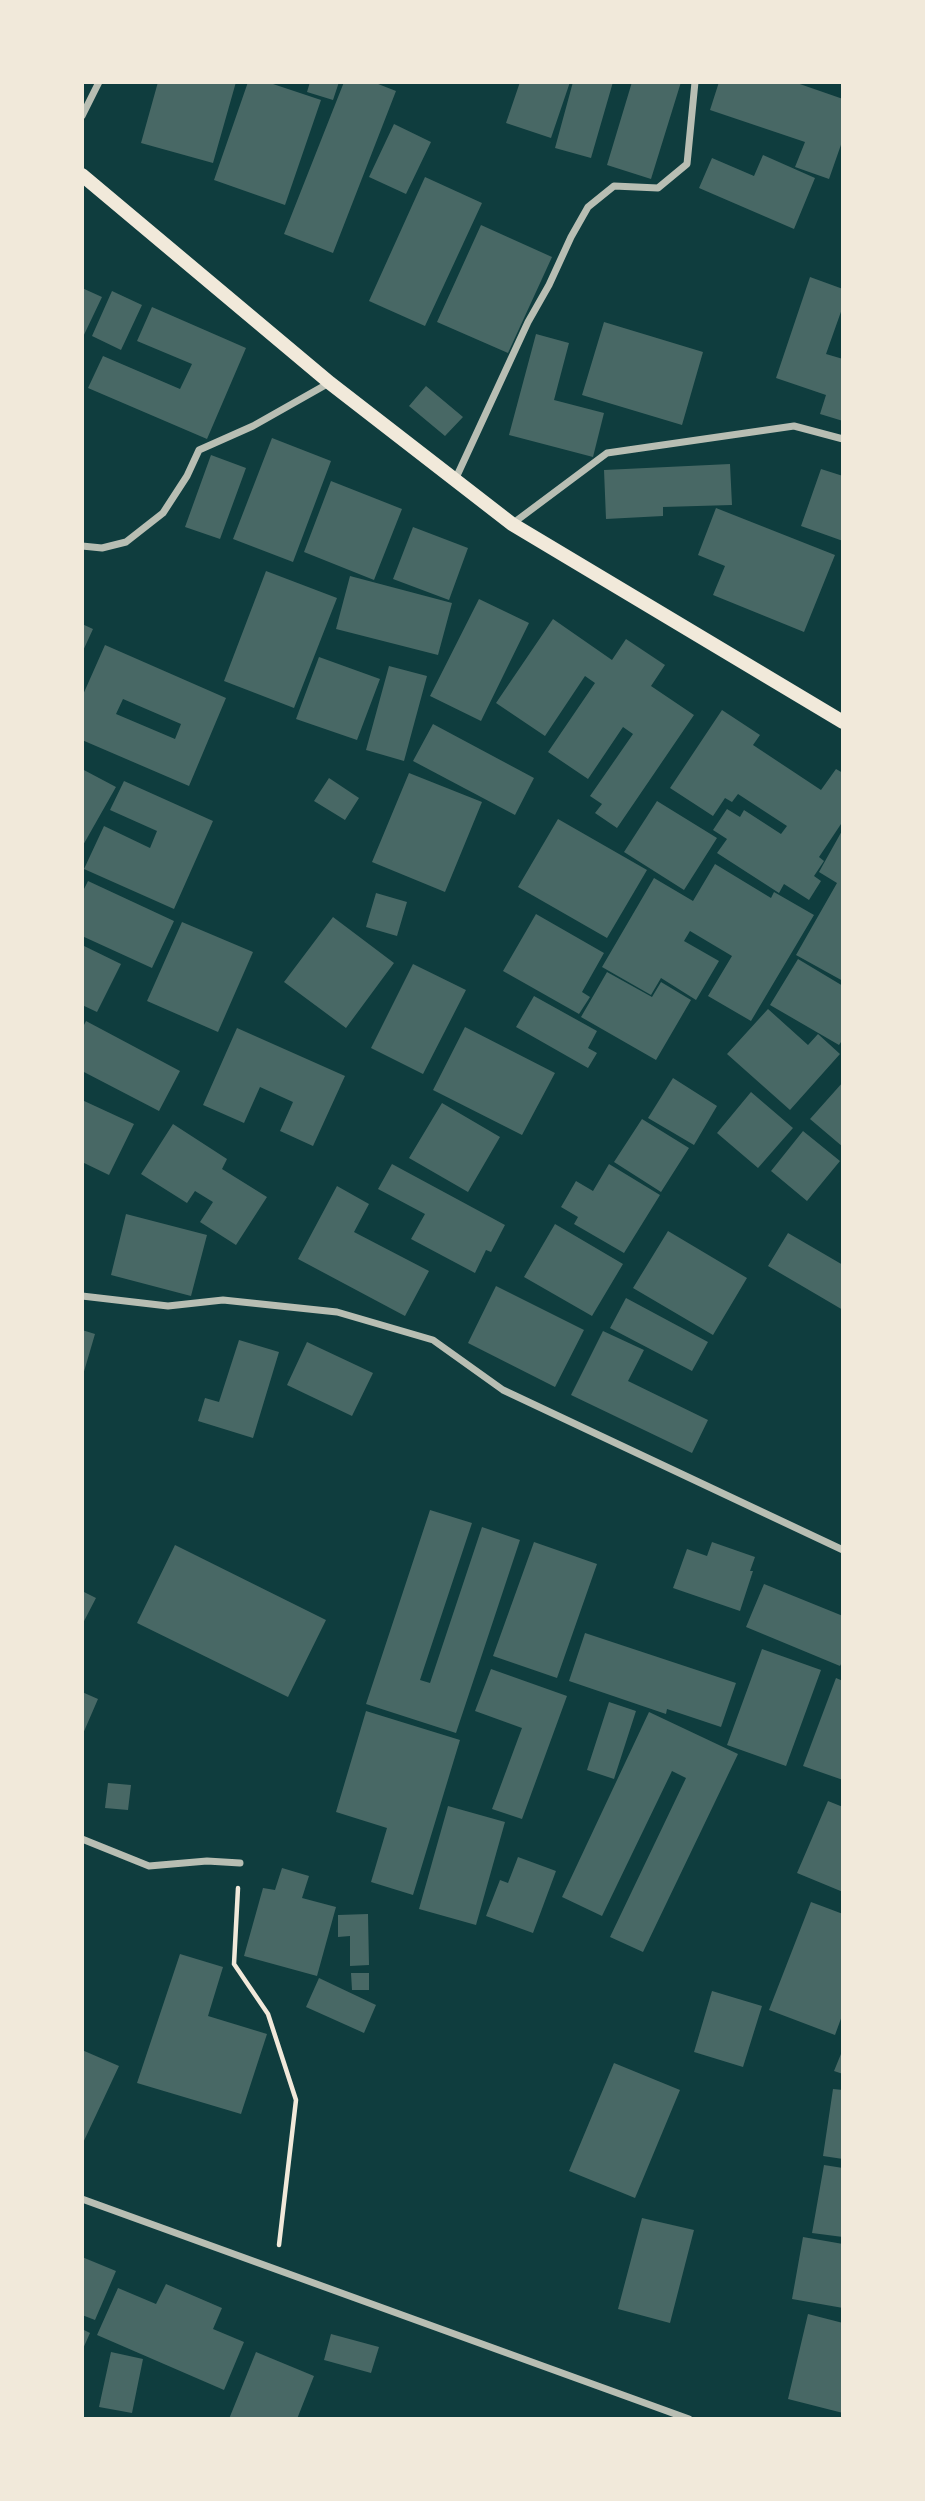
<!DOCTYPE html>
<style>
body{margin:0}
#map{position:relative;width:925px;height:2501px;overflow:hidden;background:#0f3d3e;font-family:"Exo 2",sans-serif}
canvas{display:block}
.frame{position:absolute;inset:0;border:84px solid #f1e9da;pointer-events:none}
</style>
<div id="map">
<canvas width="925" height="2501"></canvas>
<div class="frame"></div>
</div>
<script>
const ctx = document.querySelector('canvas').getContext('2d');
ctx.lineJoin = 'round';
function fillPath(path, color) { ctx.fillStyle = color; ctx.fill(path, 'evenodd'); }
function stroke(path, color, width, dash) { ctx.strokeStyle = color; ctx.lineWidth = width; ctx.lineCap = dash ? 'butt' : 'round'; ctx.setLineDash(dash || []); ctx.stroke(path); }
const building = new Path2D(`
 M158,82H236L213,163L141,143Z
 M248,82H267L321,100L285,205L214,180Z
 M310,82H339L333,100L307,92Z
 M344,82H373L396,91L333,253L284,234Z
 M520,82H570L551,138L506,123Z
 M573,82H613L591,158L555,148Z
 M632,82H681L651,179L607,165Z
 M719,82H794L843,99V139L829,179L795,167L805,142L710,110Z
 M394,124L431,142L406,194L369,177Z
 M763,155L815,178L794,229L699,188L712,158L754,176Z
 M425,177L482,203L425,326L369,301Z
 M481,225L552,257L508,353L437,322Z
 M810,277L843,289V306L826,354L843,359V421L820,414L826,395L776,378Z
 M82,288L102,297L82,339Z
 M112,291L142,305L121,350L92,336Z
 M152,307L246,348L207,439L88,388L103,356L180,389L192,364L137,341Z
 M604,322L703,352L682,425L582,395Z
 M536,334L569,343L554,400L604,413L593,457L509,435Z
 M426,386L463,417L445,436L409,406Z
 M272,438L331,461L293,562L233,539Z
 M211,455L246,468L220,539L185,527Z
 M730,464L732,505L663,507V516L606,519L604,470Z
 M821,469L843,476V541L801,526Z
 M331,481L402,509L374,580L304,552Z
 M716,508L835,555L804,632L713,595L725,566L698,555Z
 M413,527L468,548L449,600L393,579Z
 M266,571L337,598L294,708L224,681Z
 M350,576L452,603L438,655L336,629Z
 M479,599L529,623L481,721L430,696Z
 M553,619L612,660L626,639L665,665L651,686L694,715L617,828L595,813L602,804L590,796L633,734L623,727L588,779L548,752L595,683L585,676L545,736L496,703Z
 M82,624L93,629L82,653Z
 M105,645L226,698L189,786L82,740V697ZM123,699L181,724L175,739L116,714Z
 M319,657L380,679L357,740L296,719Z
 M389,666L427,676L404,761L366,750Z
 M722,710L760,735L753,745L821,790L836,769L843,773V821L819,857L824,861L814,876L821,881L809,900L784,884L779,893L717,853L727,839L713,830L727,809L740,817L744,810L781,834L787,826L738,794L732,802L725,798L713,816L670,788Z
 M433,724L534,778L515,815L413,761Z
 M82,769L116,787L82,847Z
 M409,773L482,802L445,892L372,862Z
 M329,778L359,798L345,820L314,801Z
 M124,781L213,821L174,909L84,869L104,826L150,848L157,831L110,810Z
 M657,801L717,838L684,890L624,852Z
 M558,819L647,870L607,938L518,887Z
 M843,829V981L796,955L837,883L819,872Z
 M715,864L771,898L774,892L814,915L751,1021L708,996L732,956L690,931L684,941L719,961L696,1000L661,978L651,995L602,967L654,878L693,901Z
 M88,881L174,921L152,968L82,936V893Z
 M376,893L407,902L397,936L366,927Z
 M536,914L604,953L582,992L590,997L579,1014L503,971Z
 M333,917L394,963L346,1028L284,982Z
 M182,922L253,952L218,1032L147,1001Z
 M82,945L121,964L97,1012L82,1005Z
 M798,959L843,986V1039L839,1045L770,1005Z
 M413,964L466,990L423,1074L371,1048Z
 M607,972L652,997L661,982L691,1000L656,1060L581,1017Z
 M534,996L597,1031L588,1048L597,1053L588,1068L516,1027Z
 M768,1009L808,1045L818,1034L840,1054L790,1110L727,1054Z
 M86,1021L180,1071L159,1111L82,1071V1029Z
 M465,1027L555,1073L522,1135L433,1090Z
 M237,1028L345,1076L313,1146L280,1131L293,1102L260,1087L244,1123L203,1105Z
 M673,1078L717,1106L694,1145L648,1118Z
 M843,1082V1147L810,1119Z
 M751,1092L793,1128L758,1168L717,1133Z
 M82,1100L134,1124L109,1175L82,1162Z
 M442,1103L500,1137L468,1192L409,1158Z
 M642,1119L689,1148L661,1192L614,1162Z
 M173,1124L227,1159L222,1169L267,1197L236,1245L200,1222L213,1202L195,1191L187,1203L141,1174Z
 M803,1131L840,1161L807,1201L771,1171Z
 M392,1164L505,1225L491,1252L486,1250L475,1273L411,1239L425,1214L378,1189Z
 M609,1164L660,1195L624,1253L574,1224L578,1217L561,1207L576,1181L593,1191Z
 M337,1186L369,1204L354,1232L429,1271L405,1316L298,1259Z
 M126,1214L207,1235L191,1296L111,1275Z
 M555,1224L623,1264L592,1316L524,1277Z
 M668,1231L747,1278L713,1335L633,1288Z
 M788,1233L843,1265V1310L768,1266Z
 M496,1286L584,1330L555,1387L468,1343Z
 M626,1298L708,1342L692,1371L610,1328Z
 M82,1330L95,1334L83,1375H82Z
 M603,1331L644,1350L628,1381L708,1420L692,1453L571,1395Z
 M239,1340L279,1352L253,1438L198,1421L205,1398L219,1402Z
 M307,1342L373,1373L352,1416L287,1385Z
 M430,1510L472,1523L420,1680L430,1683L482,1527L520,1540L456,1733L366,1704Z
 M534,1542L597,1564L557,1678L493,1656Z
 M712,1542L755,1557L750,1571H753L740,1611L673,1588L687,1549L707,1556Z
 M175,1545L326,1620L288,1697L137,1623Z
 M764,1584L843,1616V1660L840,1666L746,1627Z
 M82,1591L96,1598L82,1625Z
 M585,1633L736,1683L721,1727L667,1709L666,1714L569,1681Z
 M762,1649L821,1670L786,1766L727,1745Z
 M491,1669L567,1696L522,1819L492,1809L522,1728L475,1711Z
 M836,1678L843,1681V1780L803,1766Z
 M82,1692L98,1699L82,1736Z
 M609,1702L636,1711L614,1779L587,1770Z
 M366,1711L460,1740L413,1895L371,1882L387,1828L336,1812Z
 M649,1712L738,1754L643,1952L610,1937L686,1778L672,1771L602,1916L562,1897Z
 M108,1783L131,1785L128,1810L105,1808Z
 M828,1801L843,1807V1892L797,1873Z
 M448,1806L505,1822L476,1925L419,1909Z
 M518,1857L556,1871L533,1933L486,1916L500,1880L508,1883Z
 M282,1868L309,1876L302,1898L336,1907L317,1976L244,1956L263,1888L275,1890Z
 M811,1902L843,1914V2013L835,2035L769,2010Z
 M368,1914L369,1965L350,1966V1936L338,1937V1915Z
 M180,1954L223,1967L208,2016L267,2034L241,2114L137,2083Z
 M351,1973H369V1990H352Z
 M319,1978L376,2005L364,2033L306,2007Z
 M712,1991L762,2006L743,2067L694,2052Z
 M843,2049V2074L834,2071Z
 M82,2050L119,2066L82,2145Z
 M614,2063L680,2090L635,2198L569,2171Z
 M833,2089L843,2090V2159L823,2156Z
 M824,2165L843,2168V2237L812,2233Z
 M642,2218L694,2230L670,2323L618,2309Z
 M803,2237L843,2244V2308L792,2299Z
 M82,2257L116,2271L95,2320L82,2315Z
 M166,2284L222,2308L213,2329L244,2342L224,2390L97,2335L118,2288L156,2304Z
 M808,2314L843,2323V2413L788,2399Z
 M82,2329L90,2333L82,2351Z
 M331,2334L379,2347L371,2373L324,2360Z
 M111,2352L143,2359L132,2413L99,2407Z
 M256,2352L314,2376L297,2419H229Z`);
const path = new Path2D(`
 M238,1888L234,1964L268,2014L296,2100L279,2245`);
const minor = new Path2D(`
 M82,116L99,82
 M455,480L528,322L549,285L571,237L588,207L614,186L658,188L687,164L695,82
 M512,524L607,453L794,426L843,439
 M82,546L102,548L126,542L163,513L187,476L199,450L253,426L329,383
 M82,1296L168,1306L223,1300L337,1312L433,1340L503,1390L843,1550
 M82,1839L149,1866L207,1861L240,1863
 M82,2199L689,2419`);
const secondary = new Path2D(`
 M82,175L330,383L512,524L843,722`);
fillPath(building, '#486865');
stroke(path, '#f1e9da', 4.5);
stroke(minor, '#b8beb3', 7);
stroke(secondary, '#f1e9da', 14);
</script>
